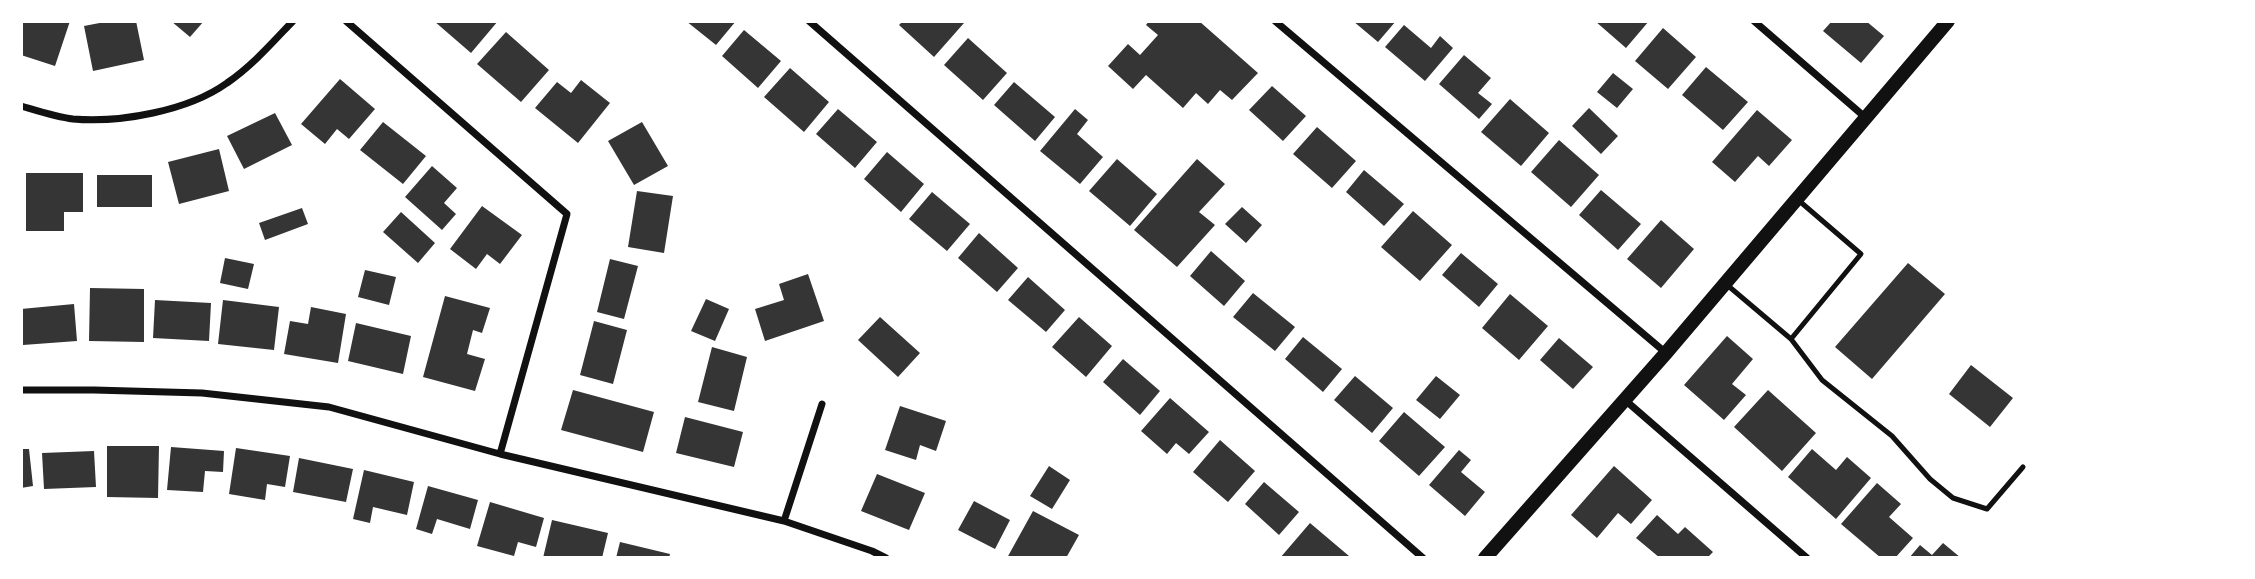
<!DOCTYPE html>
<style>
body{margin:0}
#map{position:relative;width:2255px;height:579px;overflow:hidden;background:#fff;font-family:"Times New Roman",serif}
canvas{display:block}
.frame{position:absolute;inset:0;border:23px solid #fff;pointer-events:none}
</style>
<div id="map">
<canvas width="2255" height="579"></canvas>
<div class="frame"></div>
</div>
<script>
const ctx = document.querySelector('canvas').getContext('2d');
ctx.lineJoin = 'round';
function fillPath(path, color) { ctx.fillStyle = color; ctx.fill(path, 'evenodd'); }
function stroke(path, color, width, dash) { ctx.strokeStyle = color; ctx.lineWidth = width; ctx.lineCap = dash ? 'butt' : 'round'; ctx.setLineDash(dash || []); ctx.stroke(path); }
const building = new Path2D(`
 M21,21H70L55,66L21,55Z
 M110,21H136L144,60L93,71L84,26Z
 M171,21H204L190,37Z
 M434,21H498L471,53Z
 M686,21H736L716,45Z
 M903,21H962L964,23L934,57L899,25Z
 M1149,21H1199L1258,73L1232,100L1220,90L1208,104L1196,93L1183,108L1146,75L1133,89L1108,66L1128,44L1140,55L1158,35L1146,25Z
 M1353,21H1396L1378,42Z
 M1595,21H1649L1626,48Z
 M1832,21H1866L1884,36L1861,63L1823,31Z
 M1404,25L1431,48L1440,36L1453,48L1425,81L1385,47Z
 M1663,28L1696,57L1668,89L1635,61Z
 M744,30L781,61L758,88L722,56Z
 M506,32L549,70L521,102L477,64Z
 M968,38L1007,73L983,100L944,65Z
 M1464,55L1491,78L1478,93L1492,104L1479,119L1439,84Z
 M1706,67L1748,102L1723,130L1682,95Z
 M790,68L829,102L804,132L764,97Z
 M1613,73L1633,89L1617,108L1597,92Z
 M340,79L375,109L349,139L337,129L325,144L301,124Z
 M581,80L610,103L578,143L535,108L557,82L571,93Z
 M1014,82L1055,117L1035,141L994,105Z
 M1272,86L1306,116L1283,141L1249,110Z
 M1510,99L1549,133L1521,166L1481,132Z
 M1589,108L1618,136L1601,154L1572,126Z
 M838,109L877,142L855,168L816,134Z
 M1075,109L1088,120L1077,134L1103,157L1080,184L1040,151Z
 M1757,110L1792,140L1769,166L1758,156L1735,182L1712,162Z
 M275,113L292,145L244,169L227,136Z
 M383,122L426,156L403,184L360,150Z
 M642,122L668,166L634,185L608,141Z
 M1317,127L1356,161L1332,188L1293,154Z
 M1559,140L1599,175L1571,207L1531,172Z
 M219,149L229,191L179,204L168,162Z
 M887,152L924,184L901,212L864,179Z
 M1117,159L1157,194L1130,226L1089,191Z
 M1197,159L1225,184L1199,212L1215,225L1177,267L1134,230Z
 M432,166L457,188L444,203L456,214L442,230L405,197Z
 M1364,170L1404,204L1384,226L1346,192Z
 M26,173H83V212H64V231H26Z
 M97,175H152V207H97Z
 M1601,190L1641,224L1618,250L1579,215Z
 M637,191L673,196L664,253L628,247Z
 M932,192L970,224L947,251L909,219Z
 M482,206L522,235L500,264L487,254L476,269L450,249Z
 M1242,207L1262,225L1246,243L1225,224Z
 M302,208L308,224L265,240L259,223Z
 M1413,211L1452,245L1420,281L1381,247Z
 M401,212L435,243L418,263L383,232Z
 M1661,220L1694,249L1661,288L1627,259Z
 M979,233L1018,268L997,292L958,258Z
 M1211,251L1245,281L1224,306L1190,276Z
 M1461,253L1498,284L1479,307L1442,275Z
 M225,258L254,264L248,289L220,283Z
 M610,259L638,266L624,319L597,312Z
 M1908,263L1945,294L1872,379L1835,347Z
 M365,270L396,277L389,305L358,297Z
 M808,274L824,321L765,341L755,309L784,300L779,284Z
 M1028,277L1065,310L1046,332L1008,300Z
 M90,288L144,289V342L89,341Z
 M1253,293L1295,327L1275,351L1233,317Z
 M1510,294L1548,326L1519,360L1482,328Z
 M445,296L490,308L482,333L473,330L467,354L485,359L475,391L423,377Z
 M706,299L729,309L715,341L691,331Z
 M155,300L211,303L209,341L153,338Z
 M223,300L279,307L274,350L218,344Z
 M74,304L77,341L23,345L21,309Z
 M311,307L346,314L338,363L284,354L290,321L308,324Z
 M880,317L920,353L898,377L858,340Z
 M1079,317L1112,346L1086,377L1052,347Z
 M594,321L627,330L613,384L580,375Z
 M356,323L411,336L403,374L348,361Z
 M1727,336L1753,359L1732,384L1746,395L1724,420L1684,385Z
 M1303,337L1342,369L1323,392L1285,359Z
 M1559,338L1593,367L1573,389L1540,360Z
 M712,347L747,357L734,411L698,402Z
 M1123,359L1160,391L1140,415L1103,382Z
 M1971,365L2013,398L1990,427L1949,394Z
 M1355,376L1393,408L1372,433L1334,400Z
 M1436,376L1460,395L1440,419L1416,400Z
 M573,390L654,412L643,452L561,430Z
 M1768,390L1816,433L1782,471L1734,427Z
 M1170,398L1209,432L1189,454L1176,443L1167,454L1141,431Z
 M900,406L946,421L936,451L920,445L916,460L885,450Z
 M1404,412L1445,447L1419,476L1379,441Z
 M685,417L743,432L734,467L676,453Z
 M1220,440L1255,471L1228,502L1193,472Z
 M107,446H159L158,498L107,497Z
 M171,447L224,451L223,472L205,471L203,492L167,490Z
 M236,448L290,456L285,487L267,484L265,500L229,494Z
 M21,449H29L33,486L21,488Z
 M1812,449L1836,470L1847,457L1871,478L1836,519L1788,477Z
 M1459,450L1471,460L1461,472L1485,492L1465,516L1429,485Z
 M94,451L96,487L44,489L42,453Z
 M299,458L353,469L346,502L293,492Z
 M1049,466L1070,480L1052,509L1030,496Z
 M1614,466L1652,500L1631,524L1618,513L1597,538L1571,515Z
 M364,470L414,482L407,515L373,507L370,523L353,519Z
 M877,474L925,493L909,530L861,511Z
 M1264,482L1299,512L1279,535L1245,504Z
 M1877,483L1901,504L1889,517L1913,538L1895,558H1881L1841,524Z
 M428,486L478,500L470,529L437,519L432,534L416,529Z
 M974,501L1010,520L995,549L958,530Z
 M490,502L544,518L536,547L518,542L514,556L477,546Z
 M1033,511L1079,535L1066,558H1007Z
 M1657,515L1678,534L1685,527L1713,552L1707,558H1660L1636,538Z
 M552,520L608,533L602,558H543Z
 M1310,523L1349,556L1347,558H1280Z
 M620,542L670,554L669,558H616Z
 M1943,543L1961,558H1909L1920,545L1932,555Z`);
const service = new Path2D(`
 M1726,284L1791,339L1861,254L1797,199
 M1791,339L1822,380L1892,436L1930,479L1953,498L1987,509L2023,467`);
const minor = new Path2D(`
 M346,21L567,214L500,454
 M809,21L1423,558
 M1275,21L1666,353
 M1754,21L1866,118
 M21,106C38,111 56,117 73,119C120,123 188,111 227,83C252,66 272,43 293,21
 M21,390H94L202,393L329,407L500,454L784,521L872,551L886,558
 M1625,400L1807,558
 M784,521L822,404`);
const secondary = new Path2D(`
 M1485,558L1666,353L1948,21`);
fillPath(building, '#353535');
stroke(service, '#111', 5);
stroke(minor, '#111', 7);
stroke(secondary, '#111', 14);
</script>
